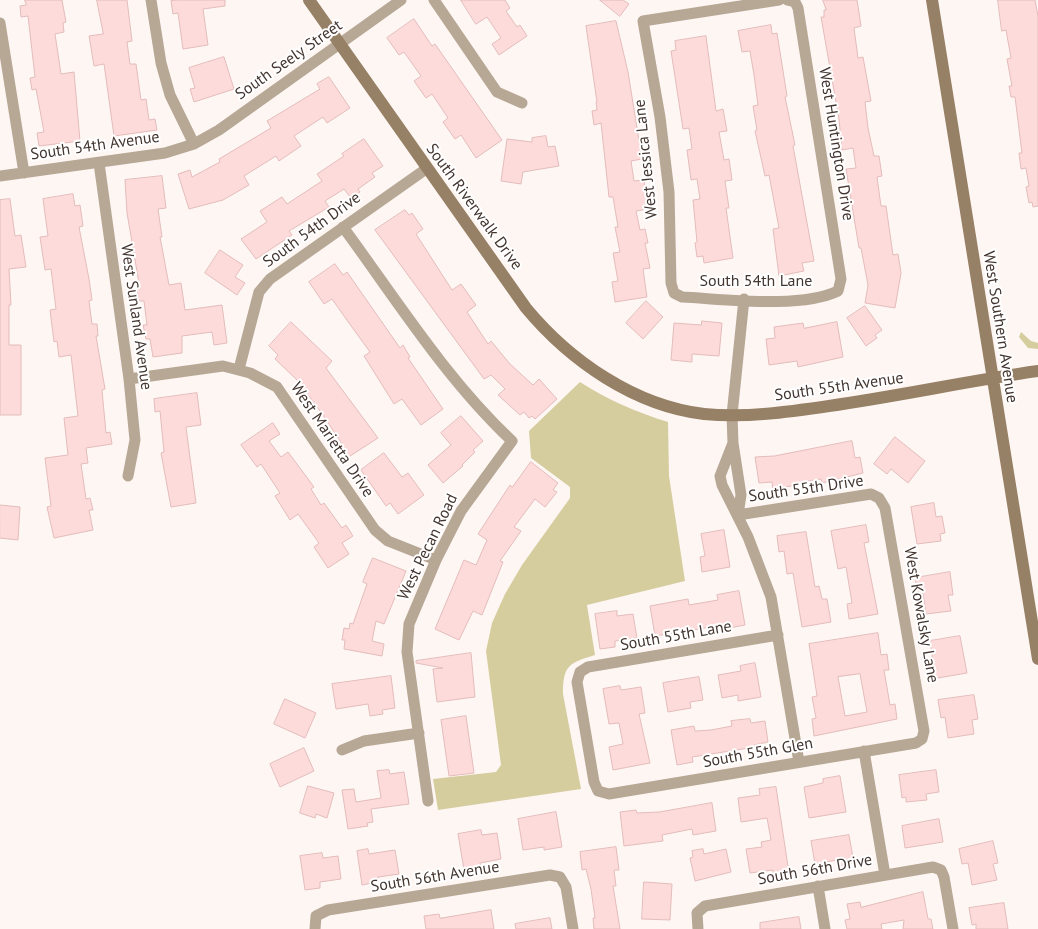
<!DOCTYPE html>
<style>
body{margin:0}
canvas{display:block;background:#fef6f3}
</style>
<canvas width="1038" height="929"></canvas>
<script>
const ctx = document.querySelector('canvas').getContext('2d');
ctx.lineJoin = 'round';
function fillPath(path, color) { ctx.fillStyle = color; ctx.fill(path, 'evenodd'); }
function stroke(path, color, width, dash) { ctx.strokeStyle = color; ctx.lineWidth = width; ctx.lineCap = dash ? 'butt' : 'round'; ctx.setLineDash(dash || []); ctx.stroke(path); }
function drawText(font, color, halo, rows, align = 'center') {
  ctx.font = font + ' "PT Sans",sans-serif'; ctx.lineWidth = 4; ctx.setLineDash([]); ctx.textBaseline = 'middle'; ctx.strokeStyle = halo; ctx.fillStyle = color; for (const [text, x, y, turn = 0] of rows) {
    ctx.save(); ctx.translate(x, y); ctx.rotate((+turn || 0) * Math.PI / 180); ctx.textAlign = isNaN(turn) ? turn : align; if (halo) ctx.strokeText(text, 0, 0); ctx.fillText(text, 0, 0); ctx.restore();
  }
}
const green = new Path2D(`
 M1021,332L1031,341L1038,343V349L1028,348L1019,337Z
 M580,382C608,400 636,412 668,422L669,476L685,581L587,605L595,655C569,663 563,665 563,694L581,789L438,810L433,779L496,772L501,765L486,651L492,623L505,594L522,565L570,498V487L531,458L529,431Z`);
const building = new Path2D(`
 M25,0H62L66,22L63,23L64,32L55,34L61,74L74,72L80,141L39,146L37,133L44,132L36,89L32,90L30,78L35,77L31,42L28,16L21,17L20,6L26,5Z
 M97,0H127L132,41L127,42L130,64H136L141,100L146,99L149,120L155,119L157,130L114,136L104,64L94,66L89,36L103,34Z
 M177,0H225V6L203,9L208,45L183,49L178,13L173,14L171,1Z
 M461,0H505L510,8L506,11L517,27L520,25L527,36L499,55L492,44L501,38L487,17L476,24Z
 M600,0H623L629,4L620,16Z
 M823,0H857L861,26L854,28L858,58L863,57L871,101L865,102L868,128L874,156H879L882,176L877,177L881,206H886L893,255L898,254L901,273L895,308L865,303L868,285L861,248H859L846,169L856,168L853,148L842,150L839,119L821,17H824V10H826Z
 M998,0H1035L1038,16V206L1033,207L1032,202L1029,203L1026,187L1029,186L1026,168L1021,169L1019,153H1022L1015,97H1011L1009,86H1012L1007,59L1011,58L1006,30L1002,31Z
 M414,19L432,46L435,44L502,140L476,158L461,135L455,139L443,122L448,118L432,94L426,98L414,81L421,76L404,52L399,55L387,38Z
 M616,21L628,72L642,159L631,161L634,181L644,180L648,209L636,211L640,230L645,229L648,243H645L650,268L643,269L647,297L615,302L612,282L618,281L613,253L620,252L615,227H618L613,197H609L601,123L594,125L592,111L597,110L596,102H597L586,26Z
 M771,25L772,34L777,33L787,96L785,97L795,145L793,146L814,261L802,263L804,271L779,276L773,229L779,228L769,175L765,176L755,131L757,130L753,106L758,105L754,75L750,51L742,52L738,31Z
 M706,36L716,111L723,109L727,131L719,132L724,160L729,159L732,180L725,181L729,208H726L733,258L704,263L703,256L697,257L695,243L697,242L693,200L700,199L697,179L691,180L687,150L692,149L689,128L683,129L671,51L676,50L675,41Z
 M224,57L234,89L194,102L190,89L195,88L189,68Z
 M329,77L350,108L327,123L323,117L294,136L301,146L279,161L276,156L244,176L249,185L223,200L189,209L178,174L190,170L192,177L220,162L219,159L271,128L267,121L320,89L317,84Z
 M546,136L548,147L555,146L559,166L523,172L521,184L501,181L507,139L532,142V138Z
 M364,139L383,166L372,173L375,177L358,189L360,192L351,198L344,189L325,201L329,207L289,231L292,235L256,259L241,239L267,222L260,211L282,197L287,204L322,181L317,174L344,156L342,154Z
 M162,176L166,208L158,209L162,237H160L169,285L181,283L185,310L222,305L227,343L214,345L212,332L182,336V353L153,357L150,339H146L143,325H147L144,301H139L137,289H140L127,213L125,180Z
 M73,194L75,206L80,205L83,226L79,227L89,279L92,300L89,301L92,324H97L98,336H96L105,389L102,390L106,433L110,432L112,444L86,448L88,463L81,464L86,499L90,498L93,510H89L93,530L54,538L47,507L51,506L45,458L68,455L64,418L78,416L71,355L59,357L57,341L54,342L50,310L56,309L51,269L45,270L40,237L48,236L43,199Z
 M10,199L15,236L21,235L26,267L9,269L11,305H9V345H21V415H0V200Z
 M405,210L409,215L412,213L423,229L416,234L452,290L461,284L476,305L467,312L488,344L491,341L510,364L533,385L539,379L557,399L535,419L532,416L529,418L524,412L520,415L498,395L505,389L491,375L484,379L375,230Z
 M220,250L243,265L235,277L245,283L237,295L205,273Z
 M335,264L343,275L347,272L400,348L403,345L410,357L408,358L443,409L421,425L402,399L394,404L364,356L370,352L349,323L332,299L324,304L309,282Z
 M646,301L663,317L643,339L626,323Z
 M865,306L882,330L875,335L877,338L866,346L847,318Z
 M702,321L722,323L719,356L692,354V362L671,360L674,323L701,325Z
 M291,322L332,361L326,368L378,438L347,458L339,446L342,444L323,415L297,380L275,359L278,355L269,346Z
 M837,322L843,357L798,367L797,361L769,365L766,339L775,338L774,327L803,323L804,328Z
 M197,393L201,425L186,427L196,503L171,507L161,453L164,452L160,411L155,412L154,399Z
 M461,416L483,441L473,450L475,452L462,465L463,466L443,483L428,465L451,445L441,433Z
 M273,423L280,434L269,441L281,457L288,452L314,487L311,489L321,505L324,503L342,528L346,525L353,536L342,543L349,554L328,568L314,547L319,543L298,514L290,520L275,496L280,493L261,464L257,467L241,445Z
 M895,437L925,461L908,483L891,469L887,474L874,464Z
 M852,441L855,458L860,457L863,473L822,483L821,479L801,482V484L786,487V490L773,492L772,482L759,483L755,457L774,456Z
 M384,453L402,477L408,473L424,495L398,514L390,503L386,506L361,470Z
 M531,462L558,483L553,490L557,492L545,507L535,499L514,527L521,531L500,561L503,562L482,615L473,611L459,640L435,629L464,560L476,565L487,540L478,534L510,485L512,487Z
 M934,503L936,517L942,516L945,533L940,534L941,541L917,544L911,507Z
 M0,505L20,507L18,540L0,538Z
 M866,525L869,542L864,543L878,614L849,619L847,604L852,603L846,567L838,569L831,531Z
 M724,530L730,567L702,572L700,557L705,556L701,534Z
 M806,532L815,587L819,586L822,599H827L831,622L802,627L793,573L787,574L784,551L779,552L777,536Z
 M373,558L406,571L384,624L376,621L372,641L384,644L382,656L344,649L345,640H342L344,628L349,629L350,623L353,624L367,584L363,582Z
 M950,572L953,595H948L951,611L926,614L923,593L918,594L915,578Z
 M739,591L745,625L729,628L728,624L693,630L694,634L677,637L676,633L655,636L650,606L688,599L689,605L718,600L717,595Z
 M617,611V616L633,614L637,638L615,641V647L600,649L595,614Z
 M878,633L881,655L887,654L889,670H884L890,705L895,704L897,719L814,736L812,719L816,718L812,697L817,696L809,644ZM860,674L867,712L845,716L838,677Z
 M960,636L967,673L932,679L929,663L933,662L930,641Z
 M471,653L475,697L437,702L433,669L443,668L416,663V661Z
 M755,663L761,697L738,701V695L722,698L718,675L741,671L740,666Z
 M391,676L395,708L382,710L383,714L370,716L368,704L336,709L332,684Z
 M699,677L703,700L690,702L691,708L668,712L663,683Z
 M620,686L621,690L641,687L645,713L639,714L650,763L613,770L609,747L623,744L619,723L609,724L603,689Z
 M974,695L978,719L972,720L974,734L948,738L945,717L941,718L938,700Z
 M285,699L316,713L305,738L274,724Z
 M466,716L474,773L449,776L441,720Z
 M750,719L751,723L765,721L768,742L754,745L755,747L692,757L693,762L677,765L671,730L694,726L695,731L711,730L732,726L731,721Z
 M304,748L314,771L280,787L270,764Z
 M389,770L390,774L404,772L409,804L371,809L373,822L367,823L368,826L348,829L342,790L354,789L356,802L381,798L377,771Z
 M936,770L939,792L926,794L927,800L906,802V797L902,798L899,775Z
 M840,776L846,812L809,818L804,787L823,783V779Z
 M308,786L334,793L327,818L316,814L315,818L300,813Z
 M776,787L789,873L773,875V870L750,873L746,849L762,847L761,842L771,840L767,818L741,822L738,798L760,795L759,789Z
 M712,803L716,831L693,835L692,829L662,835L663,841L624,846L620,812L636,810L637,813L659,812Z
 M556,812L562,847L544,850V847L523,850L518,819Z
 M939,819L943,842L905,848L902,826Z
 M481,830L482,835L497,833L501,859L480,863L481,867L464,870L458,834Z
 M849,835L854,863L838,866L837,860L815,864L811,841Z
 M993,841L998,863L993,864L997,880L972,885L968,863L962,864L959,849Z
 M616,847L619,870H614L616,886H613L620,929H594L593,918H595L591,889L586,869L582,870L580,852Z
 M368,849L369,854L395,850L399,874L378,877V882L362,885L357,851Z
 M703,849L704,854L726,849L731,872L695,881L690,858L693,857L692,851Z
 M322,853L323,858L338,856L341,879L320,882V888L305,890L300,856Z
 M644,882L672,884L670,920L642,919Z
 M923,892L928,919H931L933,929H903L904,920L881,924L882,929H847L845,920L850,919L847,904L860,902L861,907Z
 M1004,903L1008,929H976V924L972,925L969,908Z
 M491,910L494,929H426L424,916L439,914L440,918Z
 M799,917L801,929H760V923Z
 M550,918L552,929H516L515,924Z`);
const street = new Path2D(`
 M151,0L161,63L170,95L194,144
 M434,0L497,92L522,103
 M779,0L643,21L660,117L669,192L671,283L674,293L682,297C724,299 801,309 838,291L841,279L798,8L795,2L787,0
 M0,23L24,173
 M99,163L129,379L135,440L128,476
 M0,176L165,153L194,144L219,130L401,0
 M343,227C396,299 446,379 512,441L461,511L436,560L409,624L407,652L428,801
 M239,369L259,292L270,279L426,169
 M129,379L223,366L250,373L277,387L375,530L388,541L436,560
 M733,443L720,476L722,485L748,537L771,597L799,762
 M738,515L871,494L879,498L885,508L924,731L922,739L916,743L609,794L598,791L594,782L577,682L580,672L588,667L778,635
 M738,515L741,495L733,443L732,415L744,299
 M342,750L364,741L419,733
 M864,751L885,875
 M818,886L825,929
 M315,929L316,916L328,910L550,875L560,877L566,887L573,929
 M698,929L697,913L705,906L933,867L941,870L944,877L953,929`);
const secondary = new Path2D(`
 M309,0L526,308C570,361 635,406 704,414C746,418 788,412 829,406C899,396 968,381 1038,371
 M932,0L1038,659`);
const streetNames = [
 ["South Seely Street",289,60,-35],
 ["West Huntington Drive",836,144,81],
 ["South 54th Avenue",95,146,-8],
 ["West Jessica Lane",646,159,-96],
 ["South Riverwalk Drive",474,207,54],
 ["South 54th Drive",312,230,-36],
 ["South 54th Lane",756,281],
 ["West Sunland Avenue",136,317,82],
 ["West Southern Avenue",1000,327,81],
 ["South 55th Avenue",839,387,-8],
 ["West Marietta Drive",332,440,56],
 ["South 55th Drive",806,489,-8],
 ["West Pecan Road",428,547,-64],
 ["West Kowalsky Lane",921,615,80],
 ["South 55th Lane",676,636,-10],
 ["South 55th Glen",758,753,-10],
 ["South 56th Drive",815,870,-10],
 ["South 56th Avenue",435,877,-9]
];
fillPath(green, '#d6cd9f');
fillPath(building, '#fcdbda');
stroke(building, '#e3bcbb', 1);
stroke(street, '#b7a896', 11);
stroke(secondary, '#978166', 12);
drawText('16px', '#43352f', '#fff', streetNames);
</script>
